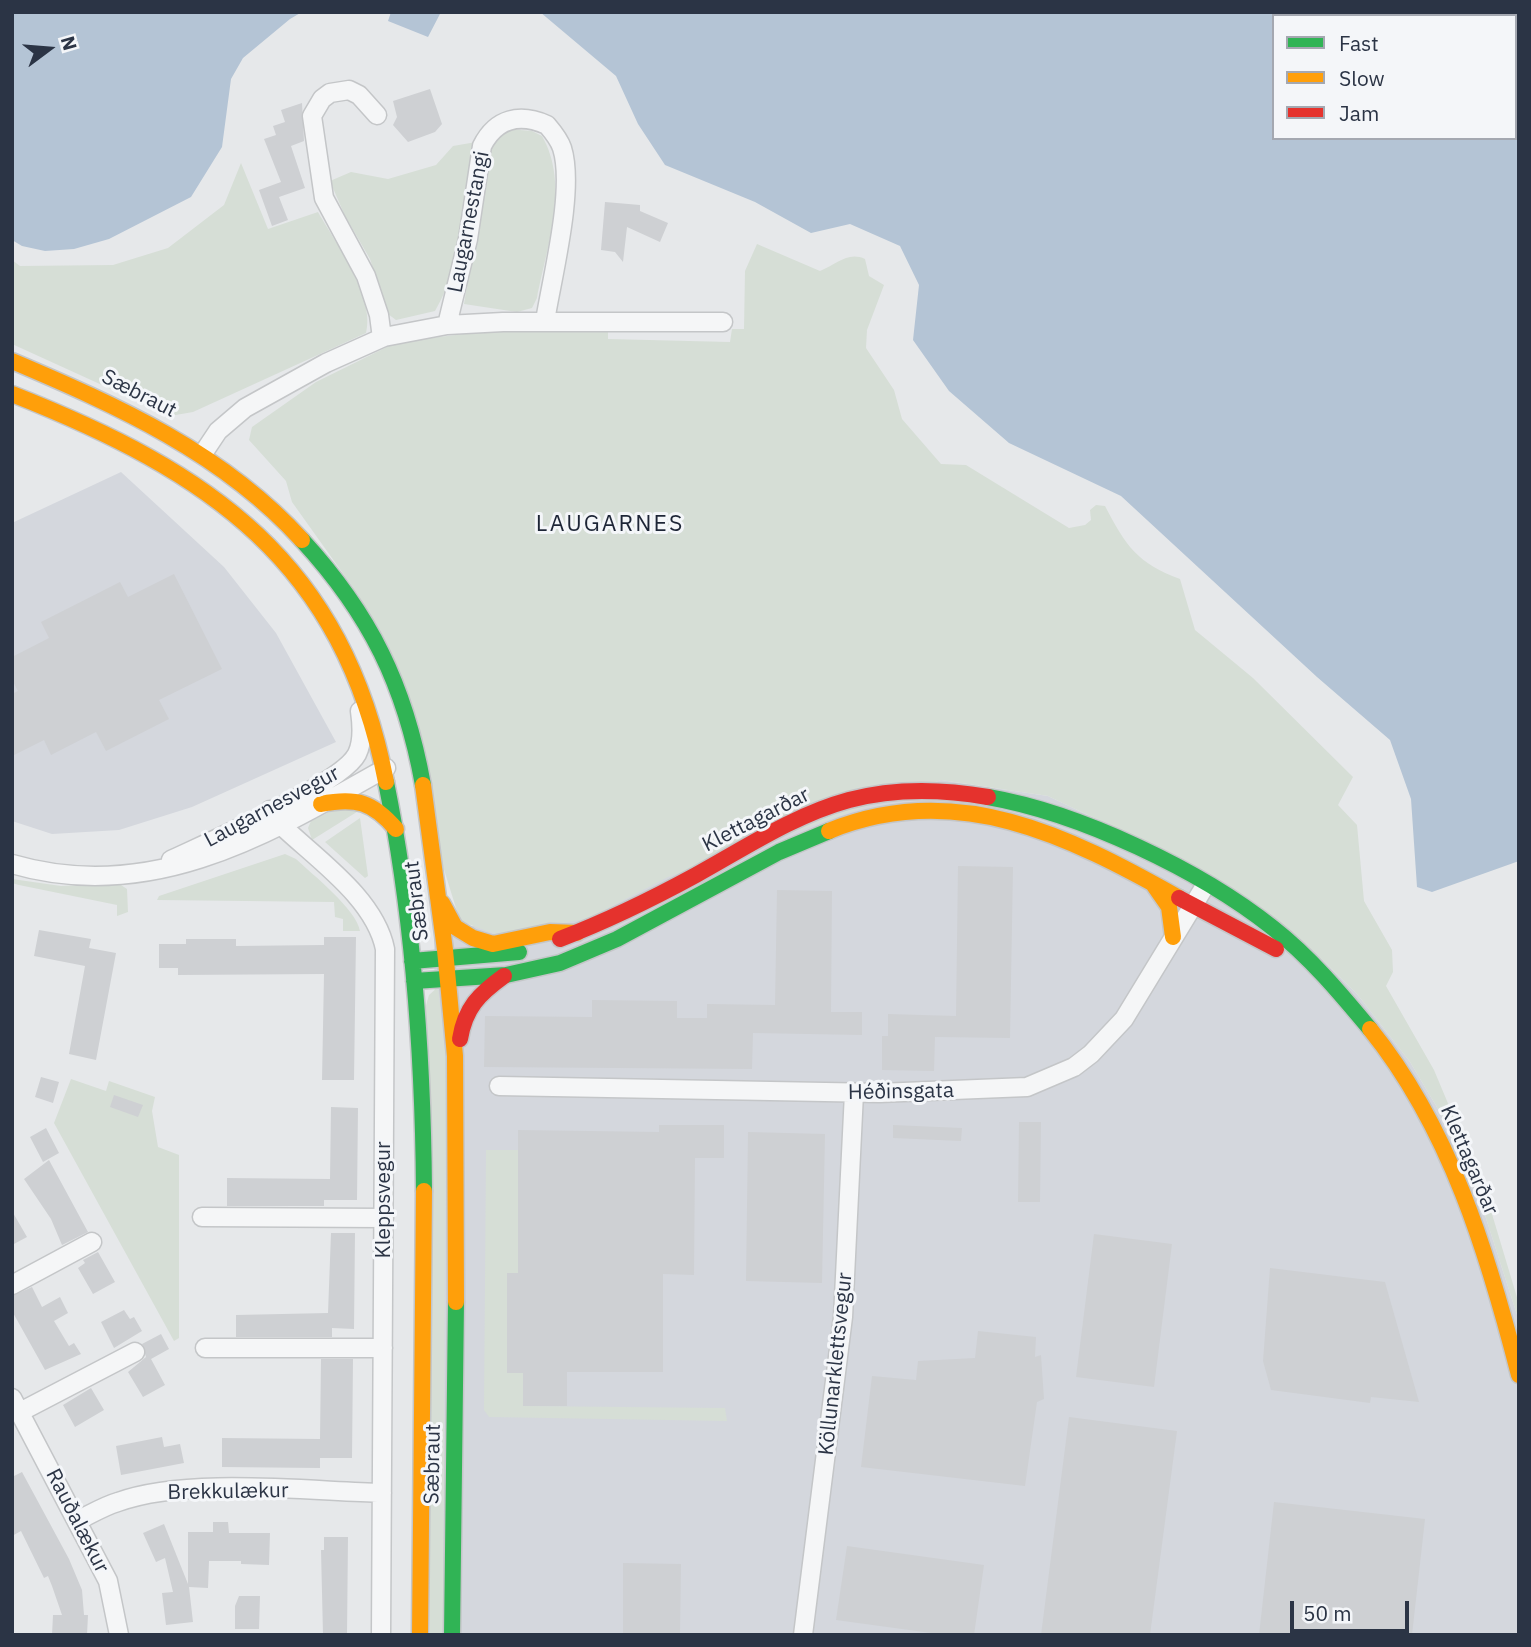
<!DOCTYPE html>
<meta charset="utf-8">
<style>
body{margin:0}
#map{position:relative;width:1531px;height:1647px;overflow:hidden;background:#e6e8ea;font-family:"IBM Plex Sans",sans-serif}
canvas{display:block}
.frame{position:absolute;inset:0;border:14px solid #2b3445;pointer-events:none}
.legend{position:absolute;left:1272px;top:14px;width:245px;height:126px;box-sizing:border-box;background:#f4f6f9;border:2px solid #a4a8b1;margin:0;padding:9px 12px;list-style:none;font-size:21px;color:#2b3445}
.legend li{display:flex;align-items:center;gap:14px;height:35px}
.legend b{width:35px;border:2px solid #a4a8b1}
.north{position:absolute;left:14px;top:14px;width:70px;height:70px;-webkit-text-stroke:5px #f4f6f9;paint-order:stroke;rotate:74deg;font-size:19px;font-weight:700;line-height:28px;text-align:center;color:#2b3445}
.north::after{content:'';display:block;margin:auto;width:24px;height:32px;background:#2b3445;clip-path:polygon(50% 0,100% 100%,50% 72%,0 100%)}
.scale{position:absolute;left:1290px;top:1601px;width:119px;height:32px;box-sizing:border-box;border:4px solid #2b3445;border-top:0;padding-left:9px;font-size:21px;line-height:24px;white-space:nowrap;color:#2b3445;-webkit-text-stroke:5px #f4f6f9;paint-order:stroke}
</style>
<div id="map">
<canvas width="1531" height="1647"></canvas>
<div class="frame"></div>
<ul class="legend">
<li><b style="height:9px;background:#30b455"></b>Fast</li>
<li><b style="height:9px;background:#ff9f0a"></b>Slow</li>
<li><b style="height:9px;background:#e5322d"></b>Jam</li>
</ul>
<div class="north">N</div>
<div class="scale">50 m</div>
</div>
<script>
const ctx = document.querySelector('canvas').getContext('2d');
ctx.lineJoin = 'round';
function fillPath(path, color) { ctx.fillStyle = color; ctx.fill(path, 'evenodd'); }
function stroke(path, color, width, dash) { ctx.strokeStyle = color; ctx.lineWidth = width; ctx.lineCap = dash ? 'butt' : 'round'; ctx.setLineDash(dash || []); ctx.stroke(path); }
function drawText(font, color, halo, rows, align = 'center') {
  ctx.font = font + ' "IBM Plex Sans",sans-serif'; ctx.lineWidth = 6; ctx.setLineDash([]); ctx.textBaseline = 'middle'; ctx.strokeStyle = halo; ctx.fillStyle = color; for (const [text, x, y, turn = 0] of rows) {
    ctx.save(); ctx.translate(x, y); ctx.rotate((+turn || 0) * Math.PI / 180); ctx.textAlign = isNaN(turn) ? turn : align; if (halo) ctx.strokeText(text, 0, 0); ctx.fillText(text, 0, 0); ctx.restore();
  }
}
const built = new Path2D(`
 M121,472L224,567L276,633L336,742L192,807L119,830L52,834L12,821V523Z
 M941,780L1048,796L1195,866L1307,945L1357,994L1410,1062L1466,1156L1519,1321V1635H443L434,938Z`);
const green = new Path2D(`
 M508,129L532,131L542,136C570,185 547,246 537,298L532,308L517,312L464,304L488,158L495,136Z
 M476,142C469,199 464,261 435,311L396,320L388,314L370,259L345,216L330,181L351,172L388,179L436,165L453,146Z
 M241,163L268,229L318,212C335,242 376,298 366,333L193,412L170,416L12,344V260L20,266L113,265L168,248L224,205Z
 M757,244L820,271C837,264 848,251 865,259L869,276L884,285L867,330L866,348L894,390L902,419L941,464L966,465L1069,528L1085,525L1091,520L1090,510L1096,505L1105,506C1126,546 1137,563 1180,579L1195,630L1253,678L1353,777L1338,805L1357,825L1364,901L1392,950L1393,972L1386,986L1434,1070L1486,1194L1519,1304V1321L1466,1156L1410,1062L1357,994L1307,945L1195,866L1048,796L941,780L668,877L587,919L495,934L460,921L359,596L292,502L286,481L249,440L252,427L316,382L397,342L497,330L608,327V339L730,342L732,329H744L745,271Z
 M333,810H360L312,840L308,828L311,821Z
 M360,818L368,876L365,878L325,842Z
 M285,854L296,859C312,874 357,910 360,931H343V919L335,917L334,902L157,900L159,896Z
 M12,879L61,886L118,883L127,889L128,912L117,916V905L19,885L12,883Z
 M438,987L446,1059L443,1635H430L425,1009L429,995Z
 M71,1079L106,1091L109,1081L155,1097L152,1111L158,1147L179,1155V1338L174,1341L54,1123Z
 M486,1150H518V1273L507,1373H540V1381L523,1382V1406L725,1408L727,1421L489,1417L484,1410Z`);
const water = new Path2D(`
 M12,12H302L290,19L243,58L231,79L222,147L191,197L109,239L74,249L45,251L22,246L12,240Z
 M391,12H441L428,37L388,21Z
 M540,12H1519V861L1432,892L1417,887L1411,799L1390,740L1317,677L1121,496L1009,443L949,391L913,340L919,285L900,246L850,224L811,233L755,202L665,165L638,124L616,76ZM1274,16H1515V138H1274Z`);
const building = new Path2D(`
 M430,89L442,124L435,132L408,142L393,125L397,117L393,101Z
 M302,103L304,141L291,146L305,188L279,197L288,220L272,226L259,190L281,182L264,139L276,135L273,126L285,122L281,110Z
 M605,202L640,205V211L668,223L660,242L627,227L623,262L615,252L601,250Z
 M174,574L222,669L159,700L169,719L106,751L96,732L51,755L44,740L12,756V694L18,691L12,680V657L49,638L41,622L120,582L128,597Z
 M958,866L1013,867L1010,1038L935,1037L934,1071L882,1070V1036H888V1014L956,1016Z
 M777,890L832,891L831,1012H862V1035L753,1033L752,1069L484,1067L485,1016L592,1017V1000L677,1001V1018H707V1004L775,1005Z
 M39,930L91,939L89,948L116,953L96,1060L69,1054L85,966L34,956Z
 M324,937H356L354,1080H322L324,974L178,975V968H159V944H186V939H236V946L324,945Z
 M41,1077L59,1082L53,1103L35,1097Z
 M114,1095L143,1105L138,1117L110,1107Z
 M331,1107L358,1108L357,1200H324V1206H227V1178L330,1179Z
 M1019,1122H1041L1040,1202H1018Z
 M659,1125H724V1158H695L694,1275L663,1274V1372H567V1406H523V1373H507V1273H518V1130L659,1132Z
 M893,1125L962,1128L961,1141L893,1138Z
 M46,1128L59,1153L43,1162L30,1137Z
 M748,1132L825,1134L822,1283L746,1281Z
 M49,1160L88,1232L62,1245L51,1219L24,1179Z
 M12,1211L27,1237L12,1245Z
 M331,1233H355L354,1329L332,1328V1337H236V1315L328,1313Z
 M1094,1234L1172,1244L1154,1387L1076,1377Z
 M98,1252L115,1282L93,1294L78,1268L85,1263L83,1260Z
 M1270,1268L1385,1282L1419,1402L1371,1397L1370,1403L1271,1390L1263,1361Z
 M32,1287L42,1307L60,1297L68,1313L54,1321L69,1346L74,1343L81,1354L45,1370L12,1311V1296Z
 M124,1310L130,1319L134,1317L142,1331L114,1348L101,1322Z
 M978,1331L1036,1337L1035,1357L1041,1355L1044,1399L1037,1402L1025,1486L861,1467L872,1376L916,1380L918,1361L975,1358Z
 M161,1334L169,1349L151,1359L165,1385L143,1397L128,1372L146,1357L142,1344Z
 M321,1359H353L352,1458H320V1468L222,1467V1438L320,1439Z
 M91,1388L104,1410L75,1427L63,1405Z
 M1069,1417L1177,1431L1150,1635H1041Z
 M162,1437L164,1447L180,1444L184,1463L121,1475L116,1446Z
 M22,1472L69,1559L82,1590L84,1615H88L87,1635H52L53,1615H62L52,1586L48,1576L44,1578L21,1531L12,1536V1477Z
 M1274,1502L1425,1519L1412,1635H1259Z
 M213,1522H228L229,1533H270L269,1565L241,1564V1561H209L208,1588L189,1587L193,1622L166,1625L162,1593L173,1592L165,1558L156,1562L143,1533L164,1524L188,1584V1532H213Z
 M324,1537H348L347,1635H323L321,1550H324Z
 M847,1546L984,1565L974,1635H946L836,1620Z
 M623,1563L681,1564L680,1635H623Z
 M239,1596H260L259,1629H235V1606Z`);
const street = new Path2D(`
 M377,115L359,95L349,90L330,93L322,99L312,116L324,198L366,276L379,315L382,338
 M447,325L468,239L482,146C496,118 520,113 547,125C553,132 559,139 562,148C575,189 552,277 545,321
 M204,452L218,431L245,408L326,363L384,337L447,325L503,322H723
 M270,810L282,826C318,860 375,899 385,949L381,1635
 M171,860C207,843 342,784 357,754C363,742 362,725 360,711
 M12,864C152,905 269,834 386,768
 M499,1086L879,1093L1027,1087L1074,1067L1091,1054L1124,1019L1205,886
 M202,1217L384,1218
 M12,1285L92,1242
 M205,1348H383
 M12,1398L108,1581L119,1635
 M20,1412L135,1352
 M79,1520C91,1514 104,1506 118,1502C187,1477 307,1491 382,1493
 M803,1635L843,1317L854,1093`);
const fast = new Path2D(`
 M302,540C370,614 405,685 423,785
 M386,782C413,915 423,1055 424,1191
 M988,797C1080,813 1200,870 1273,928C1310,957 1340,993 1370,1029
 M412,961L519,952
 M414,981L506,975L560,963L617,939L779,852L829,831
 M452,1635L456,1302`);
const slow = new Path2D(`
 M12,361C118,406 223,453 302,540
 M12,394C210,472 343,561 386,782
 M423,785L445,950L455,1056L456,1302
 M321,804C356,797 373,802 396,829
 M829,831C956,779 1069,836 1179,898
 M1153,884L1169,907L1173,937
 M442,903L455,927L473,938L493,944L550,932L577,933
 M1370,1029C1450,1128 1488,1254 1519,1375
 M420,1635L424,1191`);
const jam = new Path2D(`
 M1179,898L1276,949
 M560,939C607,921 652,899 696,875C745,848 794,815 849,800C894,788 942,789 988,797
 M460,1039C465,1008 479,994 504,976`);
const streetNames = [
 ["Laugarnestangi",469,222,-79],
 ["Sæbraut",139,394,27],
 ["Laugarnesvegur",272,807,-28],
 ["Klettagarðar",756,820,-27],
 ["Sæbraut",417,901,-97],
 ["Héðinsgata",901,1092,-1],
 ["Klettagarðar",1469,1160,67],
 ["Kleppsvegur",384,1200,-90],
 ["Köllunarklettsvegur",836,1364,-84],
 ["Sæbraut",433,1464,-89],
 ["Brekkulækur",228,1492,-1],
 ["Rauðalækur",77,1521,63]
];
const neighbourhoodNames = [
 ["LAUGARNES",610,524]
];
fillPath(built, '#d4d7dd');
fillPath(green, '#d6ded6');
fillPath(water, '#b4c4d5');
fillPath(building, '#ced0d3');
stroke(street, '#c4c6c8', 21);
stroke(fast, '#c4c6c8', 19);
stroke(slow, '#c4c6c8', 19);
stroke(jam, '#c4c6c8', 19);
stroke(street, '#f5f6f7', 18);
stroke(fast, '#30b455', 16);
stroke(slow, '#ff9f0a', 16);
stroke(jam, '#e5322d', 16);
drawText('21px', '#2b3445', '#f4f6f9', streetNames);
ctx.letterSpacing = '2px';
drawText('23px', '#1d2536', '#f4f6f9', neighbourhoodNames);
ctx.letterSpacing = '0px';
</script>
